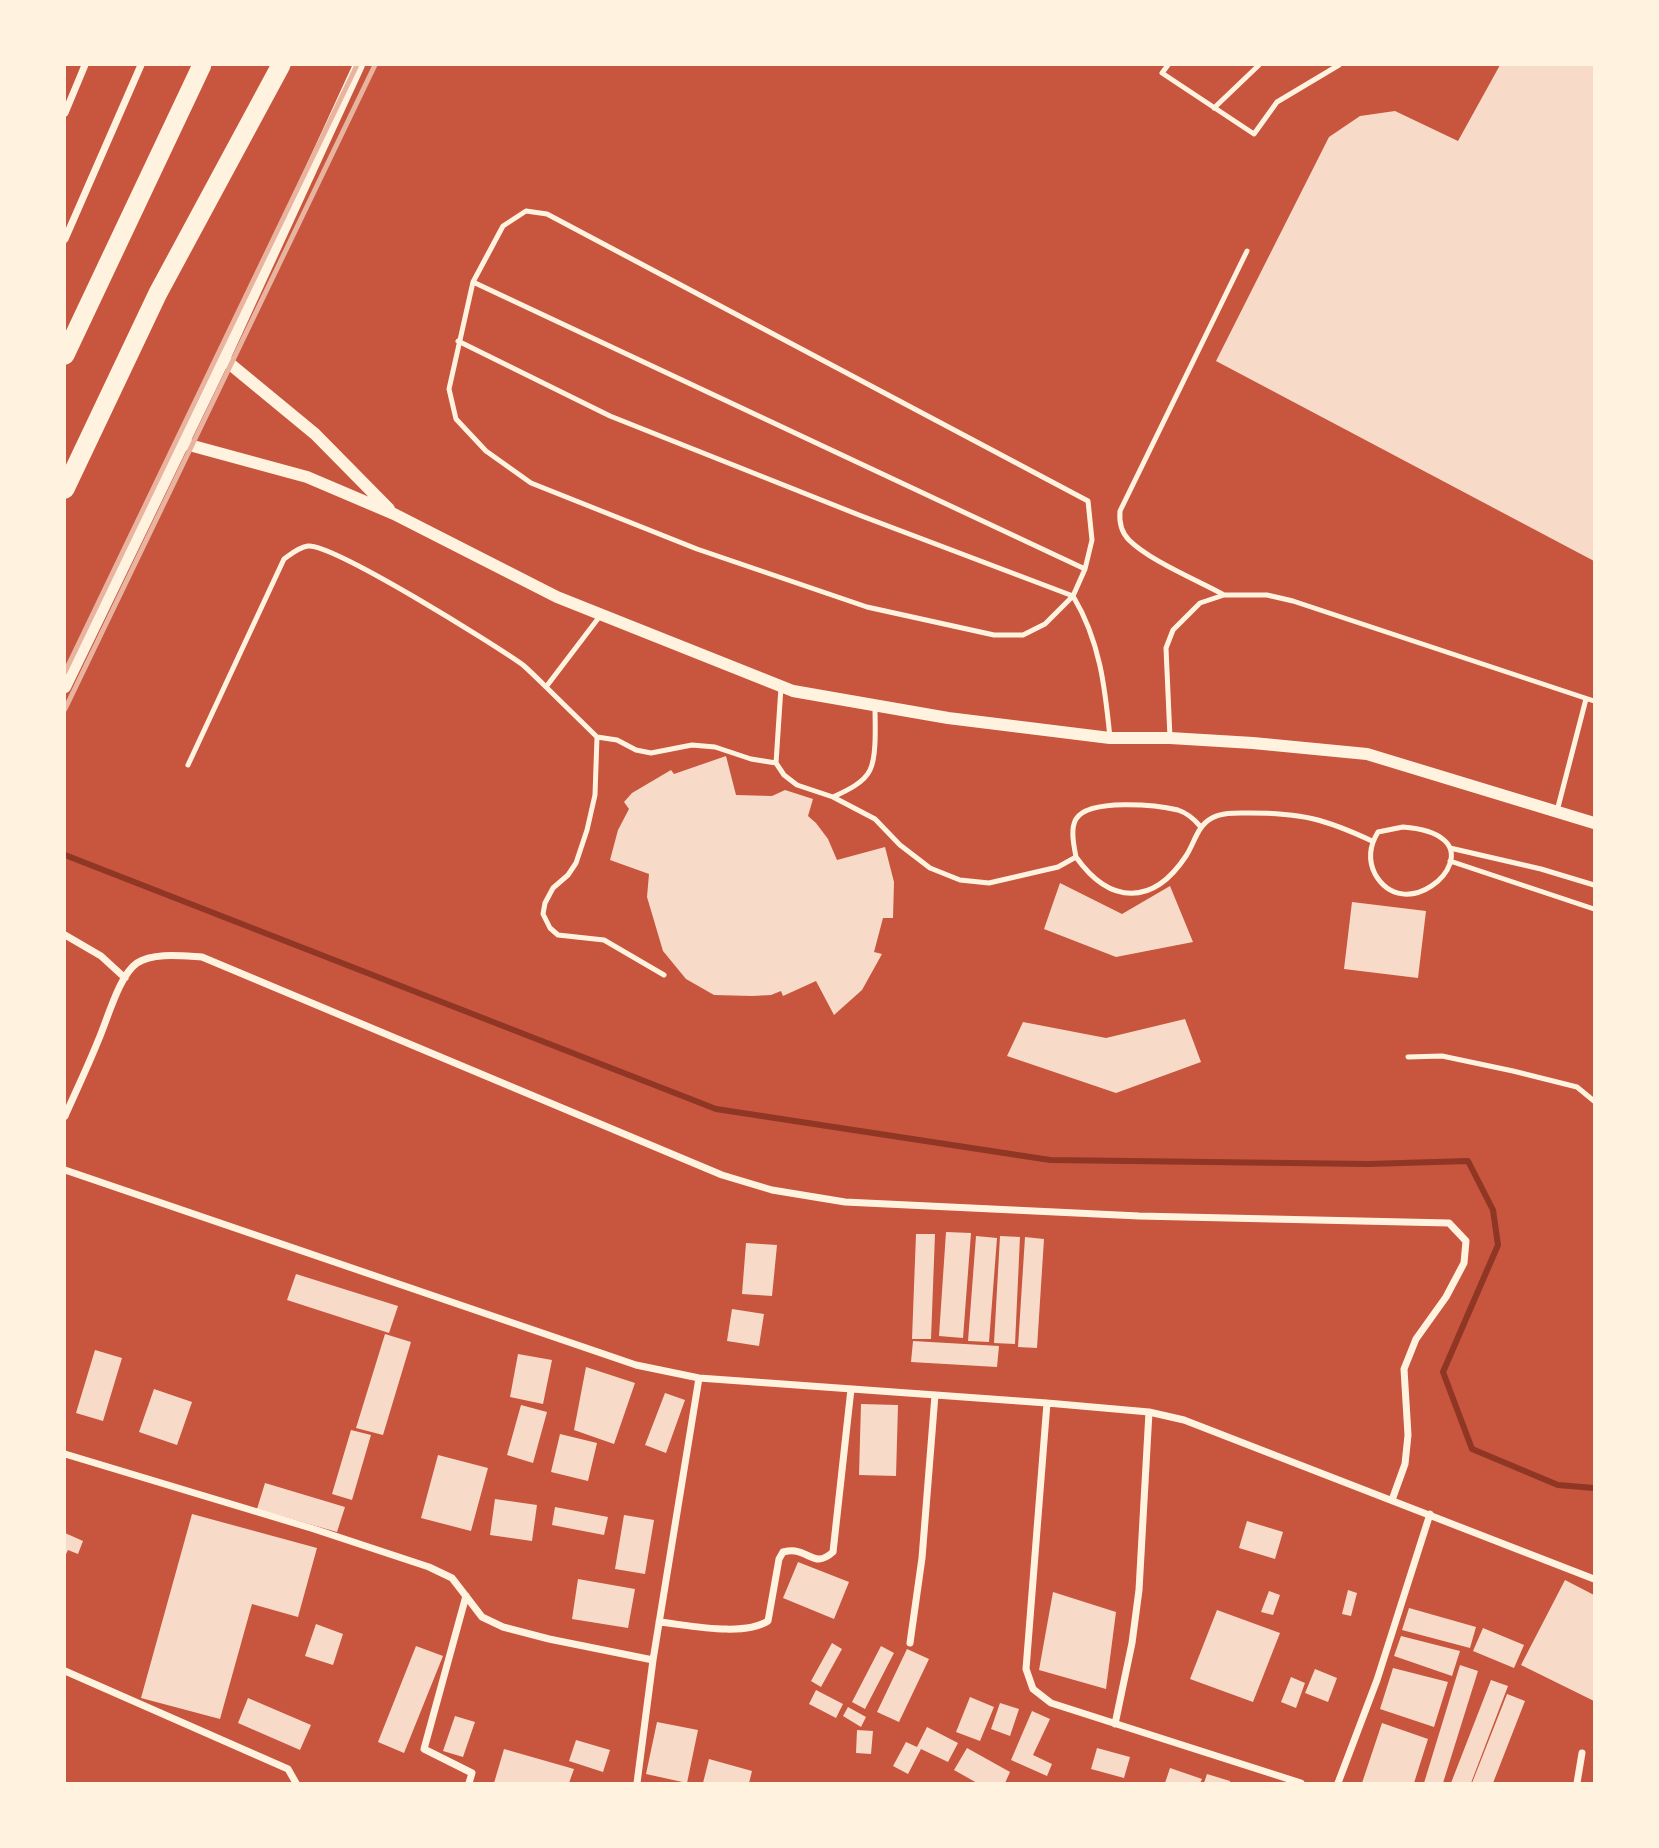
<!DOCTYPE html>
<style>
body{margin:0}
#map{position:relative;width:1659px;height:1848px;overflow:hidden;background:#c8553d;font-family:Georgia,serif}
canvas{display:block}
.frame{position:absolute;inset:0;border:66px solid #fff3e0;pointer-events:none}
</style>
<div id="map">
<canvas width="1659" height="1848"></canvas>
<div class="frame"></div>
</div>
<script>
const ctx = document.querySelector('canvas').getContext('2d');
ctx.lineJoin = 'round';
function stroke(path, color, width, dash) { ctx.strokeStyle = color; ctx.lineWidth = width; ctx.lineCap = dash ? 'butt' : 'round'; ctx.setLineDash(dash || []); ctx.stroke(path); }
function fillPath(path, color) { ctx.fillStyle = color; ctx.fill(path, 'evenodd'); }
const stream = new Path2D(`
 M65,855L716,1109L1050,1160L1369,1164L1468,1161L1493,1210L1498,1245L1443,1372L1472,1449L1558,1485L1594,1488`);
const building = new Path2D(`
 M1500,65H1594V561L1216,361L1329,137L1360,116L1395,111L1458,141Z
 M726,756L736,795L772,796L785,790L813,799L808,816L816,823L828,839L837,860L885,847L894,882L893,918H883L874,952L882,954L862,990L834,1015L816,981L783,996L781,991L771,995L752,996L714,995L686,979L663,951L647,897L649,874L610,860L618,830L629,809L624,802L632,793L671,770L674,774Z
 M1060,883L1122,914L1170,886L1193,942L1116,957L1044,929Z
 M1352,902L1426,911L1418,978L1344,969Z
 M1185,1019L1201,1062L1116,1093L1007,1056L1023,1022L1106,1038Z
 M946,1232L971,1233L963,1338L939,1336Z
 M916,1234H935L931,1339H912Z
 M976,1236L997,1238L989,1342L968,1341Z
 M1000,1236L1020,1237L1015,1344L994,1343Z
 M1025,1237L1044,1239L1037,1348L1018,1347Z
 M746,1243L777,1245L772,1296L742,1294Z
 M296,1274L398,1306L389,1333L287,1300Z
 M732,1309L764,1314L759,1346L727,1341Z
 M385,1334L411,1342L383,1435L356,1428Z
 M913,1341L999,1346L997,1367L911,1362Z
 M95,1350L122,1358L103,1421L76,1413Z
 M518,1354L552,1360L543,1404L510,1397Z
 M586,1367L635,1383L614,1444L574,1430Z
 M154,1389L192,1402L177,1445L139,1432Z
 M665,1393L685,1400L666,1453L645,1445Z
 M861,1404L898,1405L896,1476L859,1475Z
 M521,1405L547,1412L533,1463L507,1455Z
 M351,1430L371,1435L352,1500L332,1494Z
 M560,1434L597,1443L588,1481L551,1472Z
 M438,1455L488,1468L471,1531L421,1518Z
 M265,1483L345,1507L337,1532L257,1509Z
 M495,1499L537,1505L532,1541L490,1535Z
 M555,1507L608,1517L604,1535L552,1525Z
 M192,1514L317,1548L298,1617L252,1604L220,1719L141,1698Z
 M624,1515L654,1520L645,1574L615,1569Z
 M1247,1521L1283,1532L1275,1559L1239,1548Z
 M65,1533L83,1541L78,1554L68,1550L65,1556Z
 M798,1562L849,1582L834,1619L783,1598Z
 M578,1579L635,1589L628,1628L572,1619Z
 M1565,1580L1594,1595V1701L1521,1665Z
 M1348,1590L1357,1593L1351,1616L1342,1614Z
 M1269,1591L1280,1595L1273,1615L1261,1612Z
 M1053,1592L1116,1612L1106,1689L1039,1670Z
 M1409,1608L1476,1627L1470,1648L1402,1630Z
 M1217,1610L1280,1633L1253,1702L1190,1679Z
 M316,1624L343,1634L333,1665L305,1656Z
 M1483,1628L1524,1645L1514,1668L1473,1651Z
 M1401,1636L1460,1651L1452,1676L1394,1656Z
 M832,1643L842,1649L821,1687L811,1681Z
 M416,1646L443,1656L404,1753L378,1742Z
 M881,1646L894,1653L865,1709L852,1702Z
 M907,1649L929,1659L899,1722L877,1712Z
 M1460,1665L1478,1671L1443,1783H1424Z
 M1393,1668L1448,1682L1434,1727L1380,1709Z
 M1315,1669L1337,1678L1328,1702L1305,1693Z
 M1291,1677L1305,1683L1296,1708L1281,1702Z
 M1491,1680L1508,1686L1471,1783H1451Z
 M816,1690L843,1704L836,1718L809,1704Z
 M1507,1694L1525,1701L1493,1783H1472Z
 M970,1697L994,1707L980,1741L956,1732Z
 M248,1698L311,1725L300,1750L238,1723Z
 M1000,1703L1019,1709L1010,1736L991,1729Z
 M848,1707L866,1717L861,1727L843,1716Z
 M1032,1711L1050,1719L1033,1755L1052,1764L1047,1776L1011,1760Z
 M455,1716L475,1722L463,1757L443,1751Z
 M657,1722L698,1730L687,1783L646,1774Z
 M1382,1723L1428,1739L1414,1783H1362Z
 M927,1727L958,1743L948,1762L921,1749L908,1774L893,1766L906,1742L917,1747Z
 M857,1730L873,1731L871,1754L856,1753Z
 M576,1740L610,1750L603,1772L569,1761Z
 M967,1748L1010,1772L1005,1783H977L954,1770Z
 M1097,1748L1130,1757L1124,1778L1091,1769Z
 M504,1749L574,1769L569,1783H494Z
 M709,1759L752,1771L749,1783H703Z
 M1170,1768L1202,1779L1200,1783H1165Z
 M1207,1774L1230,1781V1783H1204Z`);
const service = new Path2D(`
 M1168,65L1162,73L1254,134L1277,102L1339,65
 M1214,108L1259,65
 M526,211L547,214L1088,501L1092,540L1085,569L1073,596L1045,624L1023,635H994L867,607L697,549L531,483L486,451L456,419L449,389L473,282L503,226Z
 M473,282L1085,569
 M458,341L610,416L859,515L1073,596C1100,641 1105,687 1110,738
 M1224,595C1197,580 1150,561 1129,540C1121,532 1119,522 1120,511L1247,251
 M600,616L546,687L597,737L595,795L587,830L576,863L568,875L553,888L545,903L543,914L550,928L558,935L604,940L664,975
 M781,687L776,763L784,775L797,785L833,797C846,791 864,783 870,770C877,756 875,723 875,707
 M597,737L617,740L636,750L651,753L692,745L715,747L751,759L776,763
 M1170,738L1166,648L1173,630L1200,603L1224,595H1267L1293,601L1594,701
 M188,765L284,559C291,554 299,547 308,546C334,544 495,645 523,665C531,672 539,680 546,687
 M833,797L875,819L900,845L930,868L960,880L989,883L1058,867L1076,857C1110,905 1153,906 1186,856C1195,842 1197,826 1212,818C1223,812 1237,813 1249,813C1302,813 1325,819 1372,841
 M1557,811L1586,699
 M1403,827C1416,828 1434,831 1444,840C1474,866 1404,925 1375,874C1368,860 1370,845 1378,832Z
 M1450,848L1541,869L1594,885
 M1076,857C1074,846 1070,829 1076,819C1089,798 1157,805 1178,810C1187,813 1194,819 1200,826
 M1450,861L1594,909
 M1408,1057L1442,1056L1513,1071L1577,1087L1594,1101`);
const minor = new Path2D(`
 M65,113L85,65
 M65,239L141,65
 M65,935L101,956L125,978
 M65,1116C76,1091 88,1066 98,1041C107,1021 119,975 137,963C153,952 184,956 202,957L722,1175L772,1190L845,1202L1139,1216L1449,1223L1466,1241L1464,1263L1446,1297L1416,1339L1404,1369L1408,1435L1405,1464L1392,1500
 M65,1170L636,1365L699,1378L1047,1403L1149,1412L1184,1420L1594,1579
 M1047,1403L1026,1669L1033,1689L1051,1703L1301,1783
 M65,1454L314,1529L429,1567L452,1578L482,1617L503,1627L549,1639L653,1660L699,1378
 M466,1596L424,1749L472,1773L469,1783
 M659,1622C688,1625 743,1637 768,1621L779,1559L783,1552C787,1551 791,1550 795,1551C812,1554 816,1567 833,1552L851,1389
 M910,1643L922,1558L935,1395
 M65,1671L288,1769L296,1783
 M1115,1724L1132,1643L1139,1590L1149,1412
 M637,1783L653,1660
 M1338,1783L1377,1680L1430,1514
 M1577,1783L1582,1753`);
const tertiary = new Path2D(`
 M224,359L315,434L389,509
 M182,443L307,477L394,514L557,597L793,691L948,718L1110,738H1170L1253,743L1367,754L1594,823
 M65,687L224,359L359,65`);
const trunk = new Path2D(`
 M65,355L202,65
 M65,489L158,293L281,65`);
const rail = new Path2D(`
 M65,672L357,65
 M65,709L375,65`);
stroke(stream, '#8f3625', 6);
fillPath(building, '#f7dbc8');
stroke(service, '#fff3e0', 5);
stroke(minor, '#fff3e0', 7);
stroke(tertiary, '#fff3e0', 12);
stroke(trunk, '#fff3e0', 19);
stroke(rail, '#e9b49f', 5);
</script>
